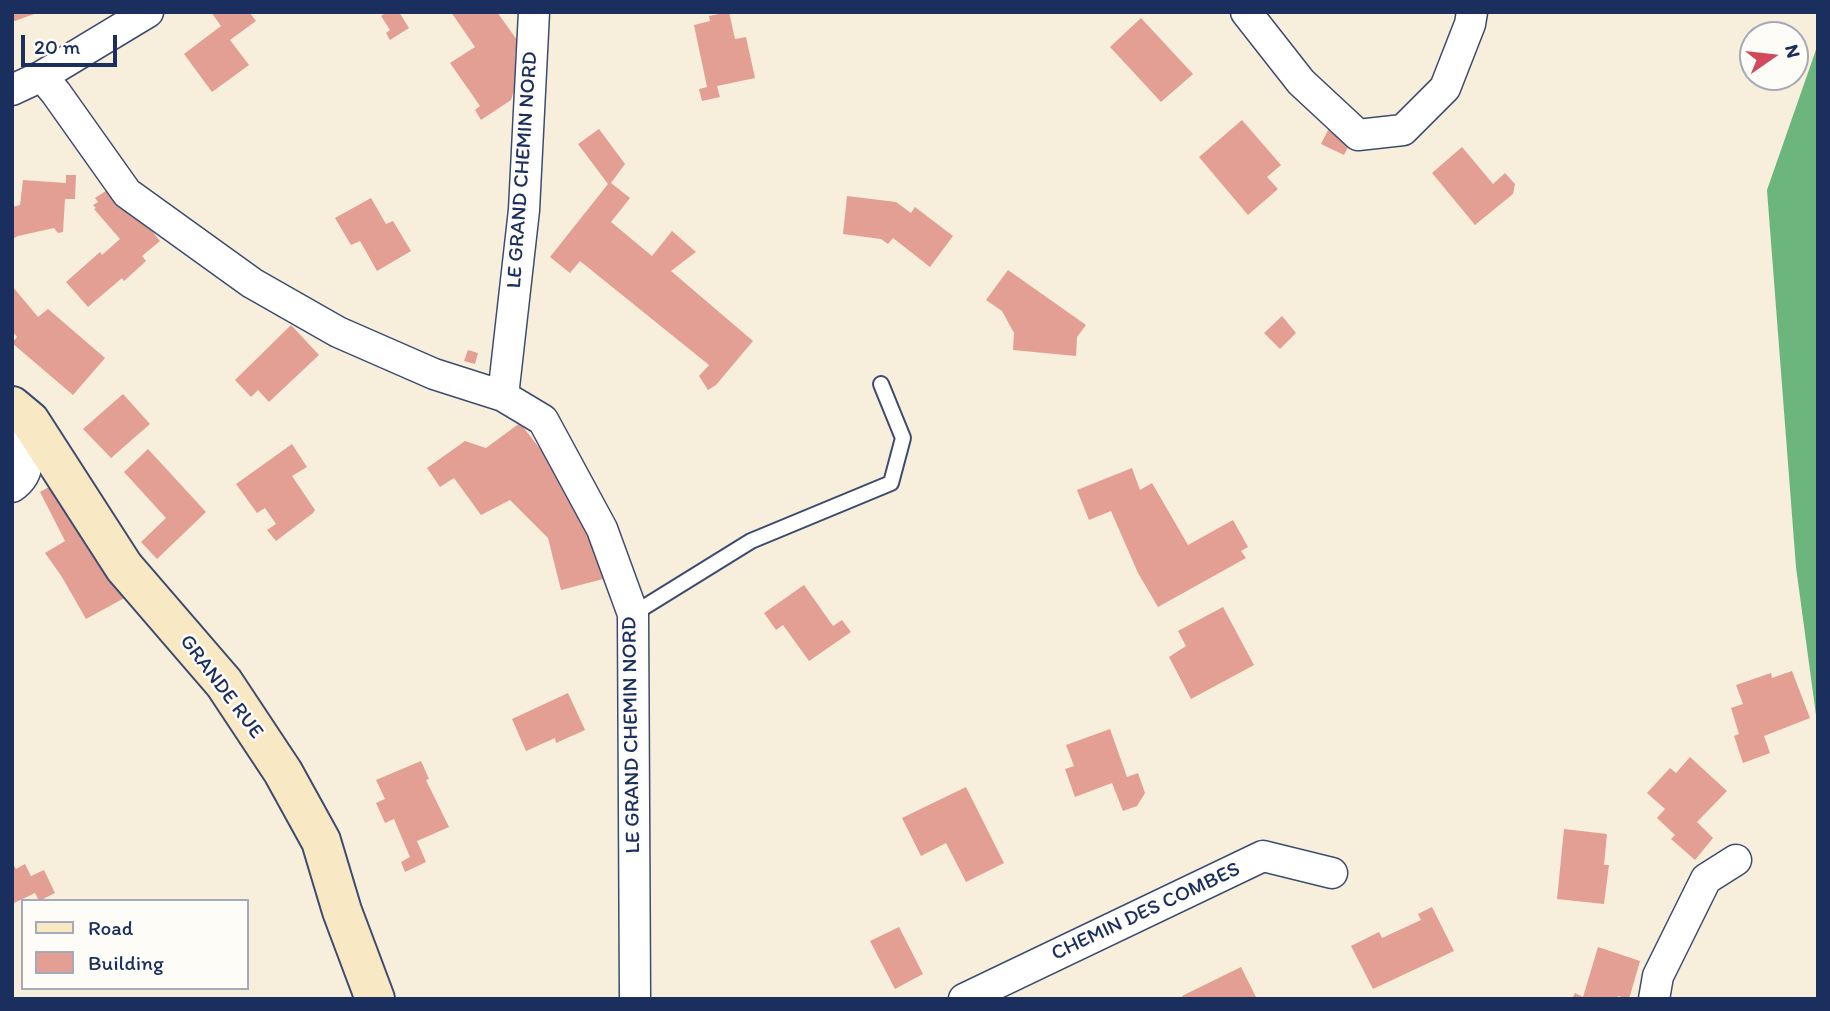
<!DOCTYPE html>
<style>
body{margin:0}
#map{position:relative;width:1830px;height:1011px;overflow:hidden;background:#f7eedc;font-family:Itim,sans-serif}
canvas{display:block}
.frame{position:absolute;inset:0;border:14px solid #1b2f5e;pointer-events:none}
.legend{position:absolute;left:21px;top:899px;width:228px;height:91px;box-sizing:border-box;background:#fdfcf7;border:2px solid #a3aaba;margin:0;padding:9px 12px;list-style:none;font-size:21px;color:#1b2f5e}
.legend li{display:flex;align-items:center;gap:14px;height:35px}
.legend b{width:35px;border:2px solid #a3aaba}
.north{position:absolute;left:1739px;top:21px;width:70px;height:70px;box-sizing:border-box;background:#fdfcf7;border:2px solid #a3aaba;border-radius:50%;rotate:76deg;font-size:19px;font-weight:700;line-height:28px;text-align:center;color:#1b2f5e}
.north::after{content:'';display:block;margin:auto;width:24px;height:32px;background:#d1495b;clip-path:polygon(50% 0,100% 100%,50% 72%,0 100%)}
.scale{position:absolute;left:21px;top:35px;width:96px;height:32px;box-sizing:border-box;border:4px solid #1b2f5e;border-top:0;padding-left:9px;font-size:21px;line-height:24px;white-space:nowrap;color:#1b2f5e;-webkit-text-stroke:5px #fdfcf7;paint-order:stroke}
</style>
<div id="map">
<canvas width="1830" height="1011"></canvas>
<div class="frame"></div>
<ul class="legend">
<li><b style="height:9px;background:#f8e8c3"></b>Road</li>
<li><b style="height:19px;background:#e39f94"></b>Building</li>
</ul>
<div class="north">N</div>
<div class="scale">20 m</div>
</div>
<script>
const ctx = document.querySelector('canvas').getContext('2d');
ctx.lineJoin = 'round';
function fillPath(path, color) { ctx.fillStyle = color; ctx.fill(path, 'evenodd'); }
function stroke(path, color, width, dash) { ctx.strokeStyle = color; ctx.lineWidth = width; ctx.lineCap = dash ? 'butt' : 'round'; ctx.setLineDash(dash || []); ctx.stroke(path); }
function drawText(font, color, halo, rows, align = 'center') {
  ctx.font = font + ' Itim,sans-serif'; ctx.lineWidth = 5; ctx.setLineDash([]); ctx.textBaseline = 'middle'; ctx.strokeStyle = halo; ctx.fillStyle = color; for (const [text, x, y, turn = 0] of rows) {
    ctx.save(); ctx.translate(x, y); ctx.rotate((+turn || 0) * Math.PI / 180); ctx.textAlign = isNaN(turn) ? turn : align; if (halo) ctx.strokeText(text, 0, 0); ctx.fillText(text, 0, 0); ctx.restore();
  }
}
const forest = new Path2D(`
 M1818,44V730L1796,567L1767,190Z`);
const building = new Path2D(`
 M12,12H37V13L12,22Z
 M211,12H249L256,21L230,40L249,65L212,92L184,54L221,26Z
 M387,12H399L409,28L390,40L386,33L390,30L381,16Z
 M451,12H497L517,40L515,58L518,77L511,100L481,120L475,110L480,106L450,63L475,47Z
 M729,12L735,39L746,37L755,78L717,86L720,97L702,101L699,89L707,87L694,25L710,21L709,16Z
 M1141,18L1193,74L1161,102L1110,47Z
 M1242,120L1281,165L1267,177L1278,189L1248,215L1199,157Z
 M599,129L625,164L611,183L630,198L611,222L652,256L672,231L696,252L671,271L753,341L716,385L708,390L699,376L709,365L580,261L570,273L550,257L608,184L578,144Z
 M1328,130L1351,141L1344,155L1321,144Z
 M1462,147L1493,184L1505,173L1515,184L1513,194L1475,225L1432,173Z
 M66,175H76L75,199H65L63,232L58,233L54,228L18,236L12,239V207L20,205L23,180L66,183Z
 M115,185L160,241L142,256L146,261L124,281L122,278L88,307L66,282L100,252L102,255L120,239L94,209L96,208L93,205L98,202L95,198Z
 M847,196L896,202L911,213L915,207L953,236L930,267L893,238L888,244L881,239L843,234Z
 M371,198L386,224L393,221L411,251L377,271L360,241L351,245L335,218Z
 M1008,270L1086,325L1077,337L1076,356L1013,350L1014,333L1002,311L986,300Z
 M12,286L38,317L48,309L105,358L73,395L12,343L17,337L15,334L12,336Z
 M1282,316L1296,333L1280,349L1264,333Z
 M291,325L319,355L269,402L258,390L251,397L235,380Z
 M468,350L478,353L475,364L464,361Z
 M123,394L150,424L111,458L83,429Z
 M520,423L555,468L594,544L607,578L561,590L548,538L510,500L481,515L454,478L440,487L427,468L465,441L486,448Z
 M292,444L307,467L292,476L315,510L313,513L276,541L267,530L276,524L265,508L257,513L236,484Z
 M148,449L206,512L157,559L141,542L166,518L124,472Z
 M1132,468L1140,490L1152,483L1188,545L1233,520L1248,547L1241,551L1246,558L1158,607L1138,573L1111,511L1089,520L1077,490Z
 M58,482L128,596L86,619L62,577L45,553L65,541L40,492Z
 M804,585L833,626L842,620L851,632L809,661L783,625L776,630L764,613Z
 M1223,607L1254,665L1191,699L1169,657L1186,646L1178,631Z
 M1792,671L1810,718L1764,736L1770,753L1743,763L1734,736L1739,734L1731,708L1743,704L1736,685L1771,673L1772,678Z
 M568,693L585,730L556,743L555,738L526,751L512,719Z
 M1110,729L1127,777L1138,773L1145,793L1137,806L1123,811L1112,783L1075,797L1065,769L1074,766L1066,745Z
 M1690,757L1727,791L1697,822L1713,838L1695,860L1671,839L1675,835L1657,818L1665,809L1647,793L1670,768L1676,773Z
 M421,761L429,779L426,780L449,827L417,841L426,862L405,872L401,862L410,857L394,819L385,823L376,803L385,799L376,780Z
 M966,787L1004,863L966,882L946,843L921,856L902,818Z
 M1564,829L1607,834L1604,865H1609L1604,904L1557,899Z
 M12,862L16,869L25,864L31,876L44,870L55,893L39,901L35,893L12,904Z
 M1432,907L1454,951L1373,989L1351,946L1379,932L1382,938L1421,920L1418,914Z
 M899,927L923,974L895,989L870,941Z
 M1598,947L1640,961L1629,999L1618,996L1617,999H1572L1575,993L1583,997Z
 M1241,967L1257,999H1183L1182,996Z`);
const lane = new Path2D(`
 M633,614L751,541L891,483L903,438L881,384`);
const street = new Path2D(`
 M534,12L524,210L503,396L543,420L602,529L633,614L635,999
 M1246,12L1301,82L1358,135L1403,130L1445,88L1470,24L1472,12
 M42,76L56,93L127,193L252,283L338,332L434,374L503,396
 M12,90L42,76L148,12
 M12,435C29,452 33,472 12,487
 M964,999L1263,856L1332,873
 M1654,999L1658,976L1706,879L1736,860`);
const secondary = new Path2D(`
 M12,406L30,421L124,567L224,683L283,772L321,841L342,911L375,999`);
const streetNames = [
 ["LE GRAND CHEMIN NORD",523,170,-86],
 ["GRANDE RUE",221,687,53],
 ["LE GRAND CHEMIN NORD",632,735,-91],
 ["CHEMIN DES COMBES",1146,912,-25]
];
fillPath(forest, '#6cb67e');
fillPath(building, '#e39f94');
stroke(lane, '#3c4c71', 18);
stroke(street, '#3c4c71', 33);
stroke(secondary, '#3c4c71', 42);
stroke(lane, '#fff', 14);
stroke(street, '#fff', 30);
stroke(secondary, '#f8e8c3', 38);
drawText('21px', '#1b2f5e', '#fdfcf7', streetNames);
</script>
